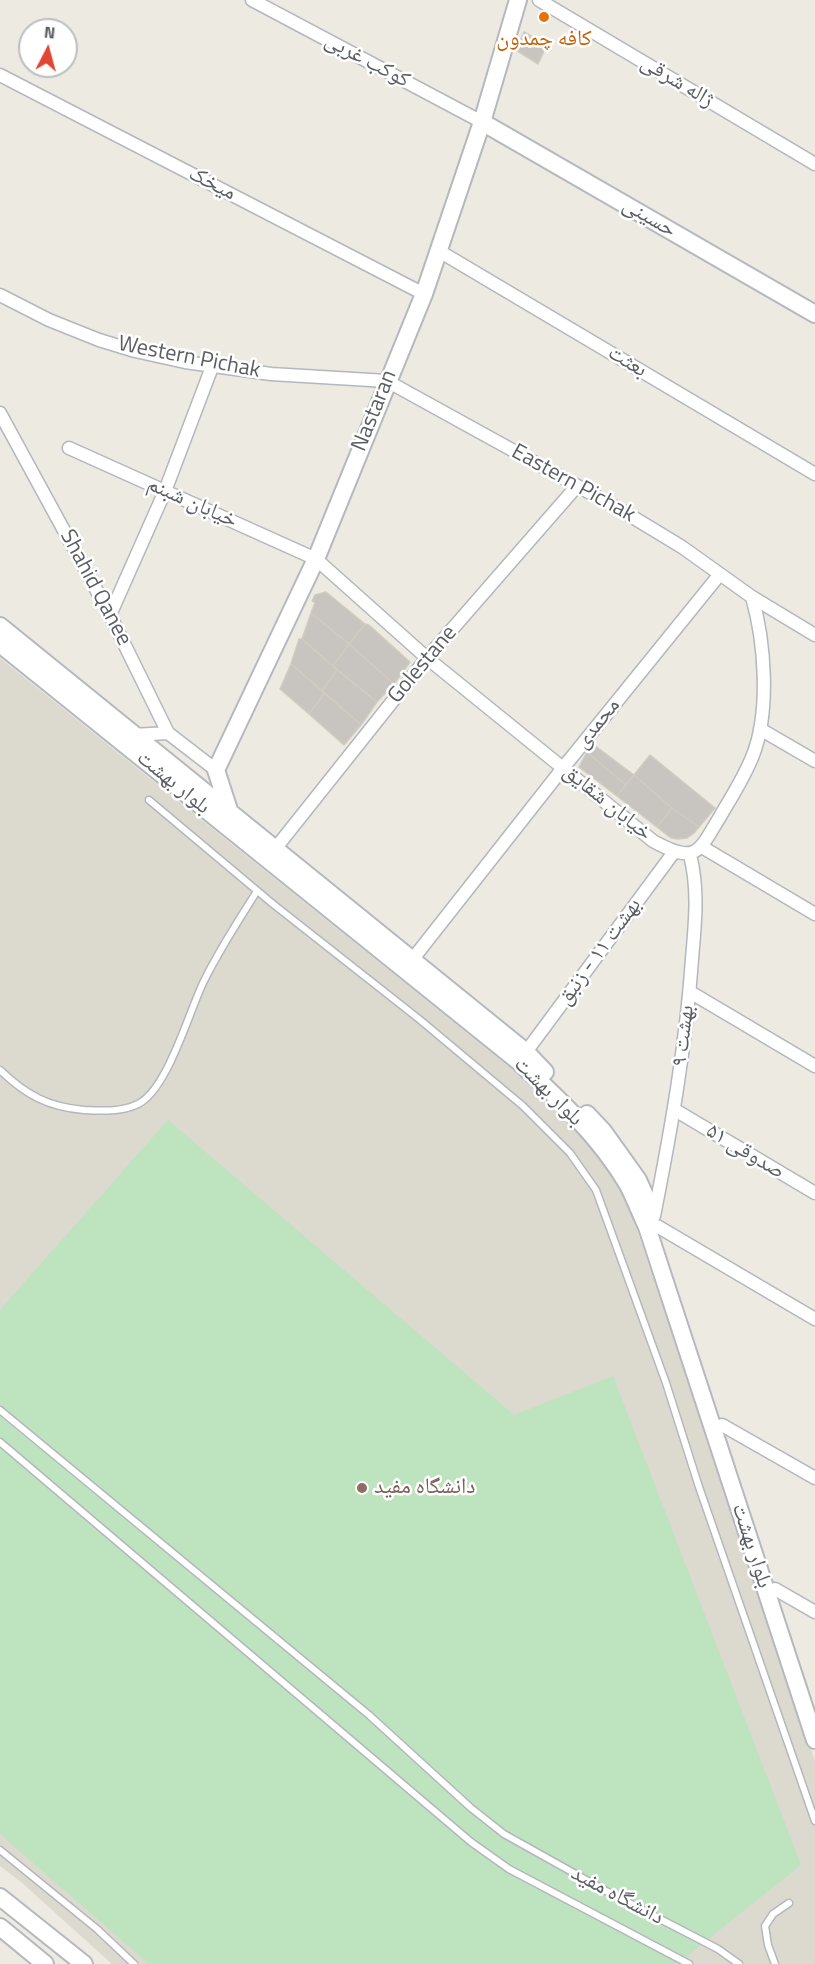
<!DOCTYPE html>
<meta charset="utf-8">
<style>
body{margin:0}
#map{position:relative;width:815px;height:1964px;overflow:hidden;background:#eceae1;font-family:"Titillium Web",sans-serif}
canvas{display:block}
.north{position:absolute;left:18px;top:18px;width:60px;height:60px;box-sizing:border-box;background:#fff;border:2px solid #bdbec0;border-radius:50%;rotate:6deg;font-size:16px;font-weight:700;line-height:24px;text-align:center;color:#5a5d62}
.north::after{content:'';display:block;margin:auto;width:21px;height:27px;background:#e14632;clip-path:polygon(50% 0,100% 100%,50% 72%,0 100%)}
</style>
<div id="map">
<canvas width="815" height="1964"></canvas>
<div class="north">N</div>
</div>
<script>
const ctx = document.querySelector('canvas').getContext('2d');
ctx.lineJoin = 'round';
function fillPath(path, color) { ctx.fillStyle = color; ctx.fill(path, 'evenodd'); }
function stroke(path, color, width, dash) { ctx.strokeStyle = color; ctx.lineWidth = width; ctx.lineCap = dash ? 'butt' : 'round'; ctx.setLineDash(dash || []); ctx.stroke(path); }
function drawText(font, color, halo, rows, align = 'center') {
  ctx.font = font + ' "Titillium Web","Noto Naskh Arabic",sans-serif'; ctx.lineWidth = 5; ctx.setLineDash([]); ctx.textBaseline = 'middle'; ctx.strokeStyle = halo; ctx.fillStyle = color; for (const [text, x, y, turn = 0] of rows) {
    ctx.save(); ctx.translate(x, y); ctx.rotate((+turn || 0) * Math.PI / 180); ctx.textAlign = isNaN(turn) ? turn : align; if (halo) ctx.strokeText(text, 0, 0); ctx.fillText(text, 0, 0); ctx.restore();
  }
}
const education = new Path2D(`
 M0,658L528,1082L559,1108L589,1142L609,1169L632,1215L815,1761V1964H112L21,1882L0,1866Z`);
const green = new Path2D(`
 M168,1120L514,1415L613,1376L801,1865L677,1964H149L0,1834V1310Z`);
const building = new Path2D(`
 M524,32L547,45L538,64L516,50Z
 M326,592L365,624L349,644L311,613L315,603L312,601L315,595Z
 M311,613L349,644L333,666L302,639Z
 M365,624L369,625L410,662L394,684L349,644Z
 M299,639H302L337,670L322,691L291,664Z
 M349,644L394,684L377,702L333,666Z
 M291,664L325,693L309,714L280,689Z
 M337,670L377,702L361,725L322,691Z
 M325,693L361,725L344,745L309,714Z
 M594,745L634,775L626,785L587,752Z
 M587,752L626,785L617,796L579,767Z
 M650,755L715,808L699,827L672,808L634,775Z
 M634,775L672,808L657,827L617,796Z
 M672,808L699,827L694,833L687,838L678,839L671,838L657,827Z`);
const lane = new Path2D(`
 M149,800L273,904L419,1019L523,1106L570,1153L596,1190L666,1383L699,1487L815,1821
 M0,1070C26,1095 48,1107 84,1110C102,1111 122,1112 138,1104C168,1089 189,1011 204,981C219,950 239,920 257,891
 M0,1410L369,1715L471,1808L504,1834L606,1891L718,1949L739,1964
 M0,1442L471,1842L509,1869L689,1964
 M0,1850L97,1929L134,1964
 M775,1964L768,1945L765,1926L773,1914L789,1903`);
const street = new Path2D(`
 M252,0L482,122
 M539,0L815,164
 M0,75L424,294
 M439,251L815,474
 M0,295L49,320L99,340L135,351L185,362L271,374L387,381L621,510L682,547L752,597L815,635
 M0,413L110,615L168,733L216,770
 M69,448L316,559L427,658L653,841C697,865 698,853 721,815C732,796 745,776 753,755C770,711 765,642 752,597
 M110,615L165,491L212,367
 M760,729L815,761
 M133,735L168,733
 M702,847L815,914
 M275,849L427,658L577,486
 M412,960L563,768L720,574
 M690,992L815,1066
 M526,1052L674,852
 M675,1110L815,1193
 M654,1216C671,1130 686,1046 692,959C695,923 699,890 690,855
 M657,1226L815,1319
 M722,1425L815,1478
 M775,1589L815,1612`);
const secondary = new Path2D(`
 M482,122L815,314
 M0,626L526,1052L545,1072
 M0,644L518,1061C558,1098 600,1137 628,1185C635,1199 641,1214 647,1227L815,1740
 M229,810L216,770L316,559L424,294L482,122L518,0
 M587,1114L603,1131L638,1180L652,1211
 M0,1897L84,1964
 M0,1927L45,1964`);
const markers = [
 [544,17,6,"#e8710a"],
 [362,1488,6,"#8d6e63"]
];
const foodNames = [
 ["کافه چمدون",544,40]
];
const streetNames = [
 ["کوکب غربی",367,61,28],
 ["ژاله شرقی",677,82,31],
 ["میخک",212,184,27],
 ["حسینی",649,218,30],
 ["Western Pichak",189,358,11],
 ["بعثت",627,362,31],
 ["Nastaran",375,411,-68],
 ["Eastern Pichak",573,484,29],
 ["خیابان شبنم",192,503,24],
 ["Shahid Qanee",95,588,62],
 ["Golestane",423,665,-50],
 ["محمدی",598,724,-51],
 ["بلوار بهشت",173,783,39],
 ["خیابان شقایق",607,803,39],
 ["بهشت ۱۱ - زنبق",600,952,-54],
 ["بهشت ۹",684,1036,-83],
 ["بلوار بهشت",548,1092,45],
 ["صدوقی ۵۱",745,1152,31],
 ["بلوار بهشت",751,1546,72],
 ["دانشگاه مفید",617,1896,28]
];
const educationNames = [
 ["دانشگاه مفید",374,1488]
];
fillPath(education, '#dcd9cf');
fillPath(green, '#bee3bf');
fillPath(building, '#c8c4bf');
stroke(building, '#d0ccc0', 1.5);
stroke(lane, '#b4b7bb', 9);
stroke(street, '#b4b7bb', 15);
stroke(secondary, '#b5b8bd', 20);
stroke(lane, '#fff', 6);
stroke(street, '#fff', 12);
stroke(secondary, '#fff', 16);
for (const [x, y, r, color] of markers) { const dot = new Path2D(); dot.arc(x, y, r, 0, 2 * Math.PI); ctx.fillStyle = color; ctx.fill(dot); stroke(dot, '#fff', 2); }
drawText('22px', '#c56008', '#fff', foodNames);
drawText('22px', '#5a5d62', '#fff', streetNames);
drawText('22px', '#785e54', '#fff', educationNames, 'left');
</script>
